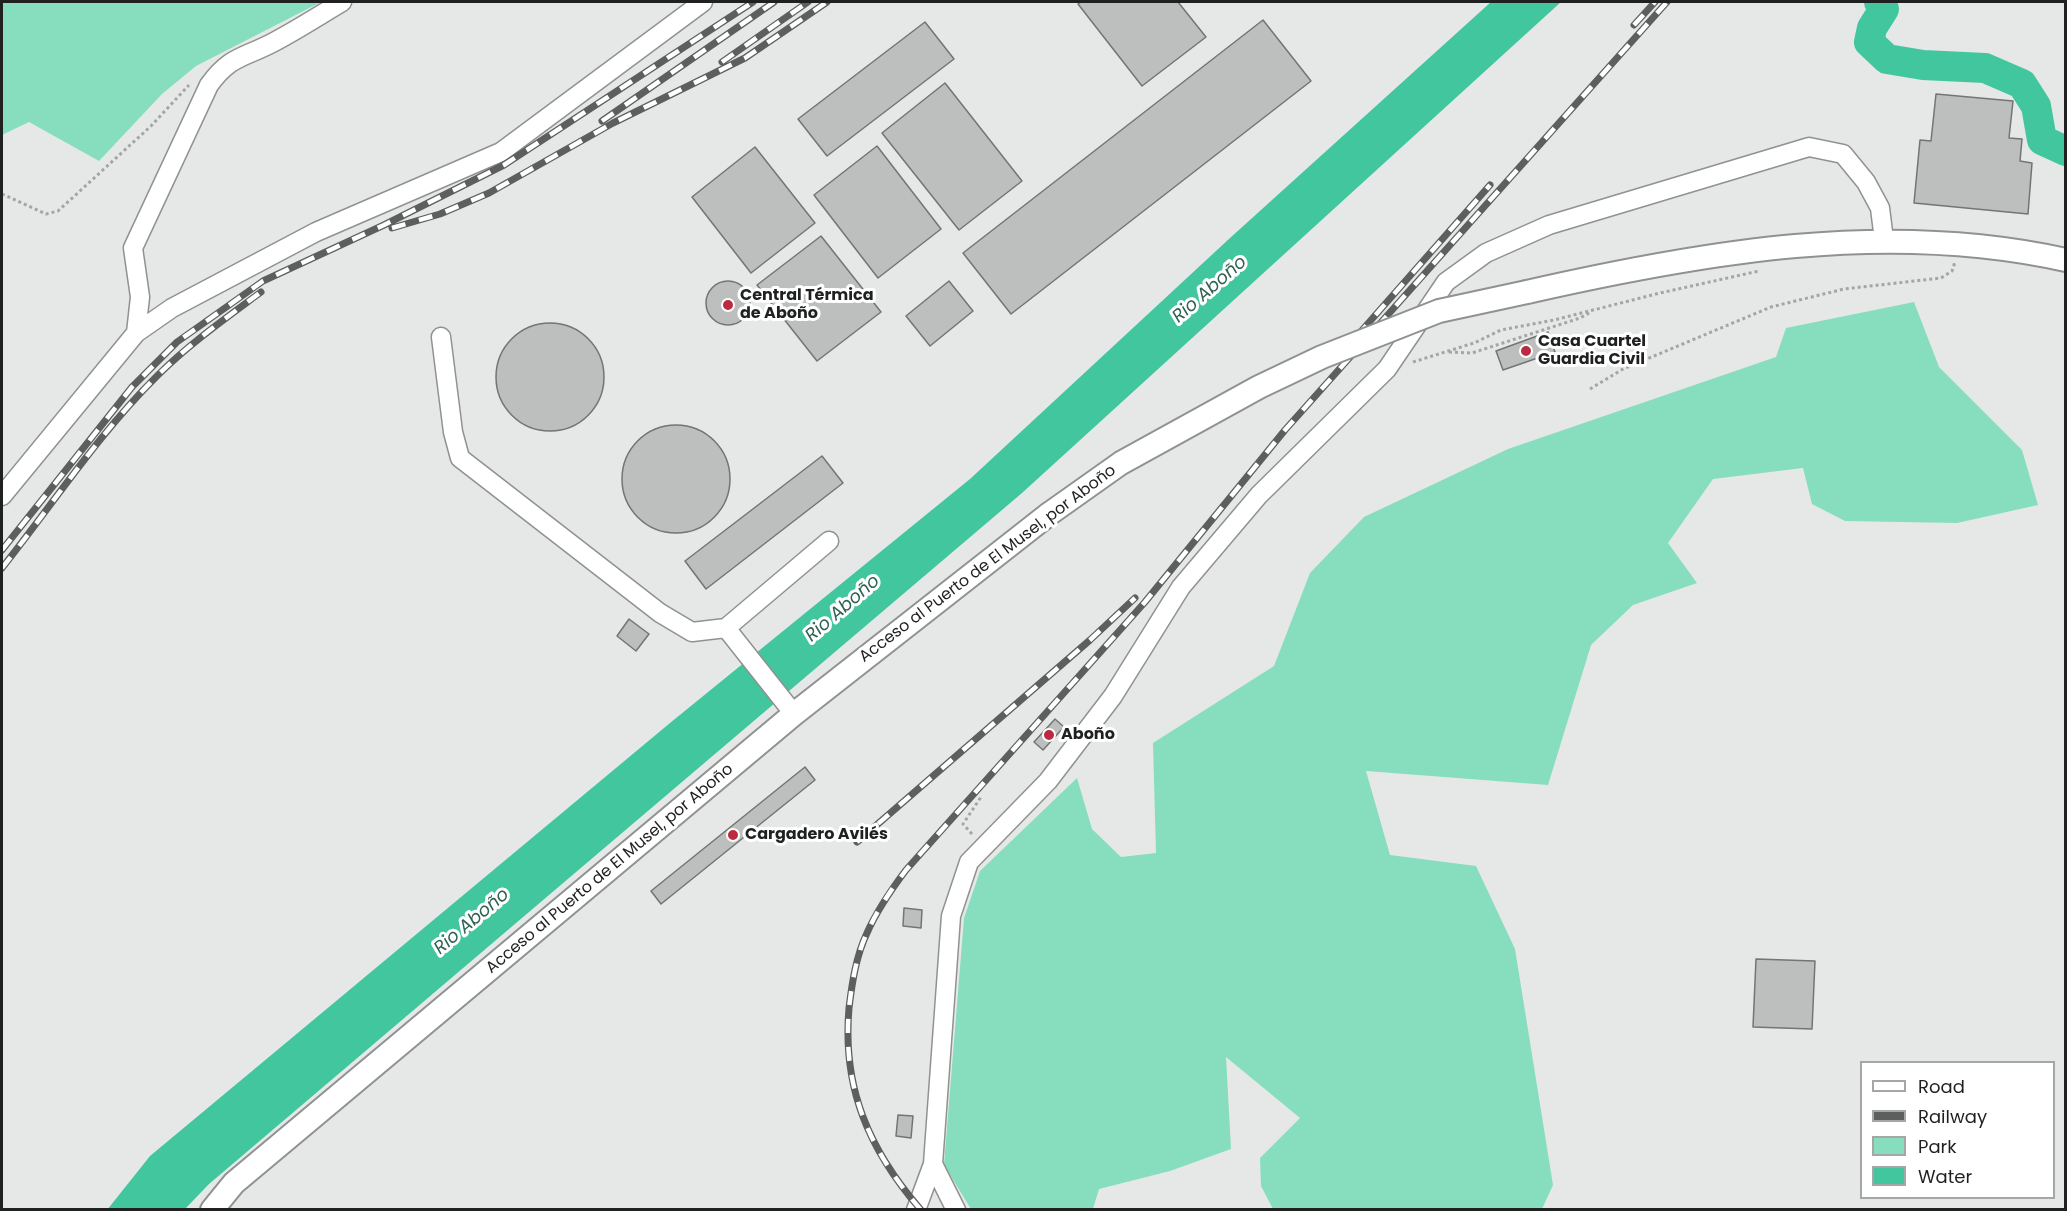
<!DOCTYPE html>
<meta charset="utf-8">
<style>
body{margin:0}
#map{position:relative;width:2067px;height:1211px;overflow:hidden;background:#e5e8e7;font-family:Poppins,sans-serif}
canvas{display:block}
.frame{position:absolute;inset:0;border:3px solid #1f2120;pointer-events:none}
.legend{position:absolute;left:1860px;top:1061px;width:195px;height:138px;box-sizing:border-box;background:#fff;border:2px solid #a5a6a6;margin:0;padding:8px 10px;list-style:none;font-size:18px;color:#1f2120}
.legend li{display:flex;align-items:center;gap:12px;height:30px}
.legend b{width:30px;border:2px solid #a5a6a6}
</style>
<div id="map">
<canvas width="2067" height="1211"></canvas>
<div class="frame"></div>
<ul class="legend">
<li><b style="height:8px;background:#fff"></b>Road</li>
<li><b style="height:8px;background:#5d5f5e"></b>Railway</li>
<li><b style="height:16px;background:#87debe"></b>Park</li>
<li><b style="height:16px;background:#41c69e"></b>Water</li>
</ul>
</div>
<script>
const ctx = document.querySelector('canvas').getContext('2d');
ctx.lineJoin = 'round';
function fillPath(path, color) { ctx.fillStyle = color; ctx.fill(path, 'evenodd'); }
function stroke(path, color, width, dash) { ctx.strokeStyle = color; ctx.lineWidth = width; ctx.lineCap = dash ? 'butt' : 'round'; ctx.setLineDash(dash || []); ctx.stroke(path); }
function drawText(font, color, halo, rows, align = 'center') {
  ctx.font = font + ' Poppins,sans-serif'; ctx.lineWidth = 6; ctx.setLineDash([]); ctx.textBaseline = 'middle'; ctx.strokeStyle = halo; ctx.fillStyle = color; for (const [text, x, y, turn = 0] of rows) {
    ctx.save(); ctx.translate(x, y); ctx.rotate((+turn || 0) * Math.PI / 180); ctx.textAlign = isNaN(turn) ? turn : align; if (halo) ctx.strokeText(text, 0, 0); ctx.fillText(text, 0, 0); ctx.restore();
  }
}
const green = new Path2D(`
 M2,2H321L196,66L162,94L99,161L29,122L2,135Z
 M1914,302L1939,367L2022,450L2038,505L1957,523L1845,521L1812,504L1803,468L1713,479L1668,543L1697,583L1633,605L1591,645L1548,785L1366,771L1390,855L1476,866L1515,949L1553,1185L1542,1209H1273L1261,1186L1260,1158L1300,1118L1226,1057L1231,1149L1170,1171L1099,1189L1093,1209H971L944,1165L964,918L980,871L1077,778L1092,829L1121,857L1156,853L1153,743L1274,666L1310,573L1364,517L1508,449L1776,357L1786,328Z`);
const water = new Path2D(`
 M1491,2H1561L1022,493L209,1184L185,1209L107,1210L150,1156L670,723L970,479L1230,238Z`);
const river = new Path2D(`
 M1879,2L1884,9L1872,28L1869,42L1887,59L1923,65L1985,68L2022,84L2036,106L2042,140L2066,151`);
const building = new Path2D(`
 M1081,2H1178L1206,37L1142,86L1078,4Z
 M1263,20L1311,81L1011,314L963,253Z
 M925,22L954,59L827,156L798,119Z
 M945,83L1022,181L959,230L882,133Z
 M1936,94L2013,101L2009,138L2022,139L2020,161L2032,163L2028,214L1914,203L1920,140L1931,141Z
 M877,146L941,229L878,278L814,195Z
 M755,147L815,223L751,273L692,197Z
 M821,236L881,312L817,361L757,285Z
 M949,281L973,311L930,346L906,316Z
 M706 303a22 22 0 1 1 44 0a22 22 0 1 1-44 0Z
 M496 377a54 54 0 1 1 108 0a54 54 0 1 1-108 0Z
 M1548,332L1555,352L1503,370L1496,351Z
 M622 479a54 54 0 1 1 108 0a54 54 0 1 1-108 0Z
 M822,456L843,483L706,589L685,561Z
 M629,619L649,634L636,651L617,636Z
 M1055,719L1064,727L1043,750L1034,742Z
 M805,767L815,780L661,904L651,891Z
 M904,908L922,910L921,928L903,926Z
 M1756,959L1815,961L1812,1029L1753,1027Z
 M898,1115L913,1116L911,1138L896,1136Z`);
const path = new Path2D(`
 M2,194L46,214L58,211L151,126L189,85
 M1449,352L1472,353L1580,318L1591,312
 M1413,362L1474,343L1501,330L1554,320L1660,293L1759,271
 M1590,389L1623,369L1771,307L1844,289L1941,278L1952,271L1955,262
 M972,834L963,824L981,797`);
const minor = new Path2D(`
 M136,333L140,297L133,248L209,85C231,55 244,58 274,42C297,30 320,15 342,2
 M441,337L453,432L460,458L660,613L692,632L726,628L829,541
 M2,496L136,333L172,308L316,232L501,152L703,2
 M726,628L794,714
 M933,1164L956,1210
 M916,1210L933,1164L951,916L969,862L1048,781L1113,696L1181,587L1259,495L1387,369L1446,282L1486,253L1549,225L1809,147L1843,154L1866,182L1880,208L1884,240`);
const tertiary = new Path2D(`
 M1527,292C1703,252 1887,220 2066,260
 M212,1210L234,1183L794,714L1049,514`);
const rail = new Path2D(`
 M1634,25L1655,2
 M722,62L808,2
 M602,121L774,2
 M392,228L440,214L489,193L613,123L745,58L827,2
 M1357,336L1490,185
 M2,550L132,387L177,342L263,281L384,225L504,165L753,2
 M2,568C53,504 99,433 158,375C189,344 226,318 261,292
 M857,842L1090,640L1135,598
 M921,1210C869,1150 842,1088 849,1008C852,983 856,956 867,933C877,910 891,890 906,870L1145,602L1285,430L1667,2`);
const tertiaryBridge = new Path2D(`
 M1049,514L1121,463L1259,387L1322,357L1439,311L1527,292`);
const markers = [
 [728,305,6,"#bb2a3e"],
 [1526,351,6,"#bb2a3e"],
 [1049,735,6,"#bb2a3e"],
 [733,835,6,"#bb2a3e"]
];
const poiNames = [
 ["Central Térmica",740,296],
 ["de Aboño",740,314],
 ["Casa Cuartel",1538,342],
 ["Guardia Civil",1538,360],
 ["Aboño",1061,735],
 ["Cargadero Avilés",745,835]
];
const streetNames = [
 ["Acceso al Puerto de El Musel, por Aboño",988,564,-37],
 ["Acceso al Puerto de El Musel, por Aboño",610,869,-40]
];
const waterNames = [
 ["Rio Aboño",1210,290,-41],
 ["Rio Aboño",843,609,-41],
 ["Rio Aboño",472,922,-40]
];
fillPath(green, '#87debe');
fillPath(water, '#41c69e');
stroke(river, '#41c69e', 30);
fillPath(building, '#bcbfbe');
stroke(building, '#727574', 1.5);
stroke(minor, '#8f9291', 21);
stroke(tertiary, '#8f9291', 26);
stroke(path, '#a3a6a5', 3, [3, 3]);
stroke(minor, '#fff', 18);
stroke(tertiary, '#fff', 22);
stroke(rail, '#5d5f5e', 7);
stroke(rail, '#fff', 4.5, [14]);
stroke(tertiaryBridge, '#8f9291', 26, []);
stroke(tertiaryBridge, '#fff', 22);
for (const [x, y, r, color] of markers) { const dot = new Path2D(); dot.arc(x, y, r, 0, 2 * Math.PI); ctx.fillStyle = color; ctx.fill(dot); stroke(dot, '#fff', 2); }
drawText('bold 16px', '#1f2120', '#fff', poiNames, 'left');
drawText('16px', '#1f2120', '#fff', streetNames);
drawText('italic 18px', '#2f6352', '#fff', waterNames);
</script>
